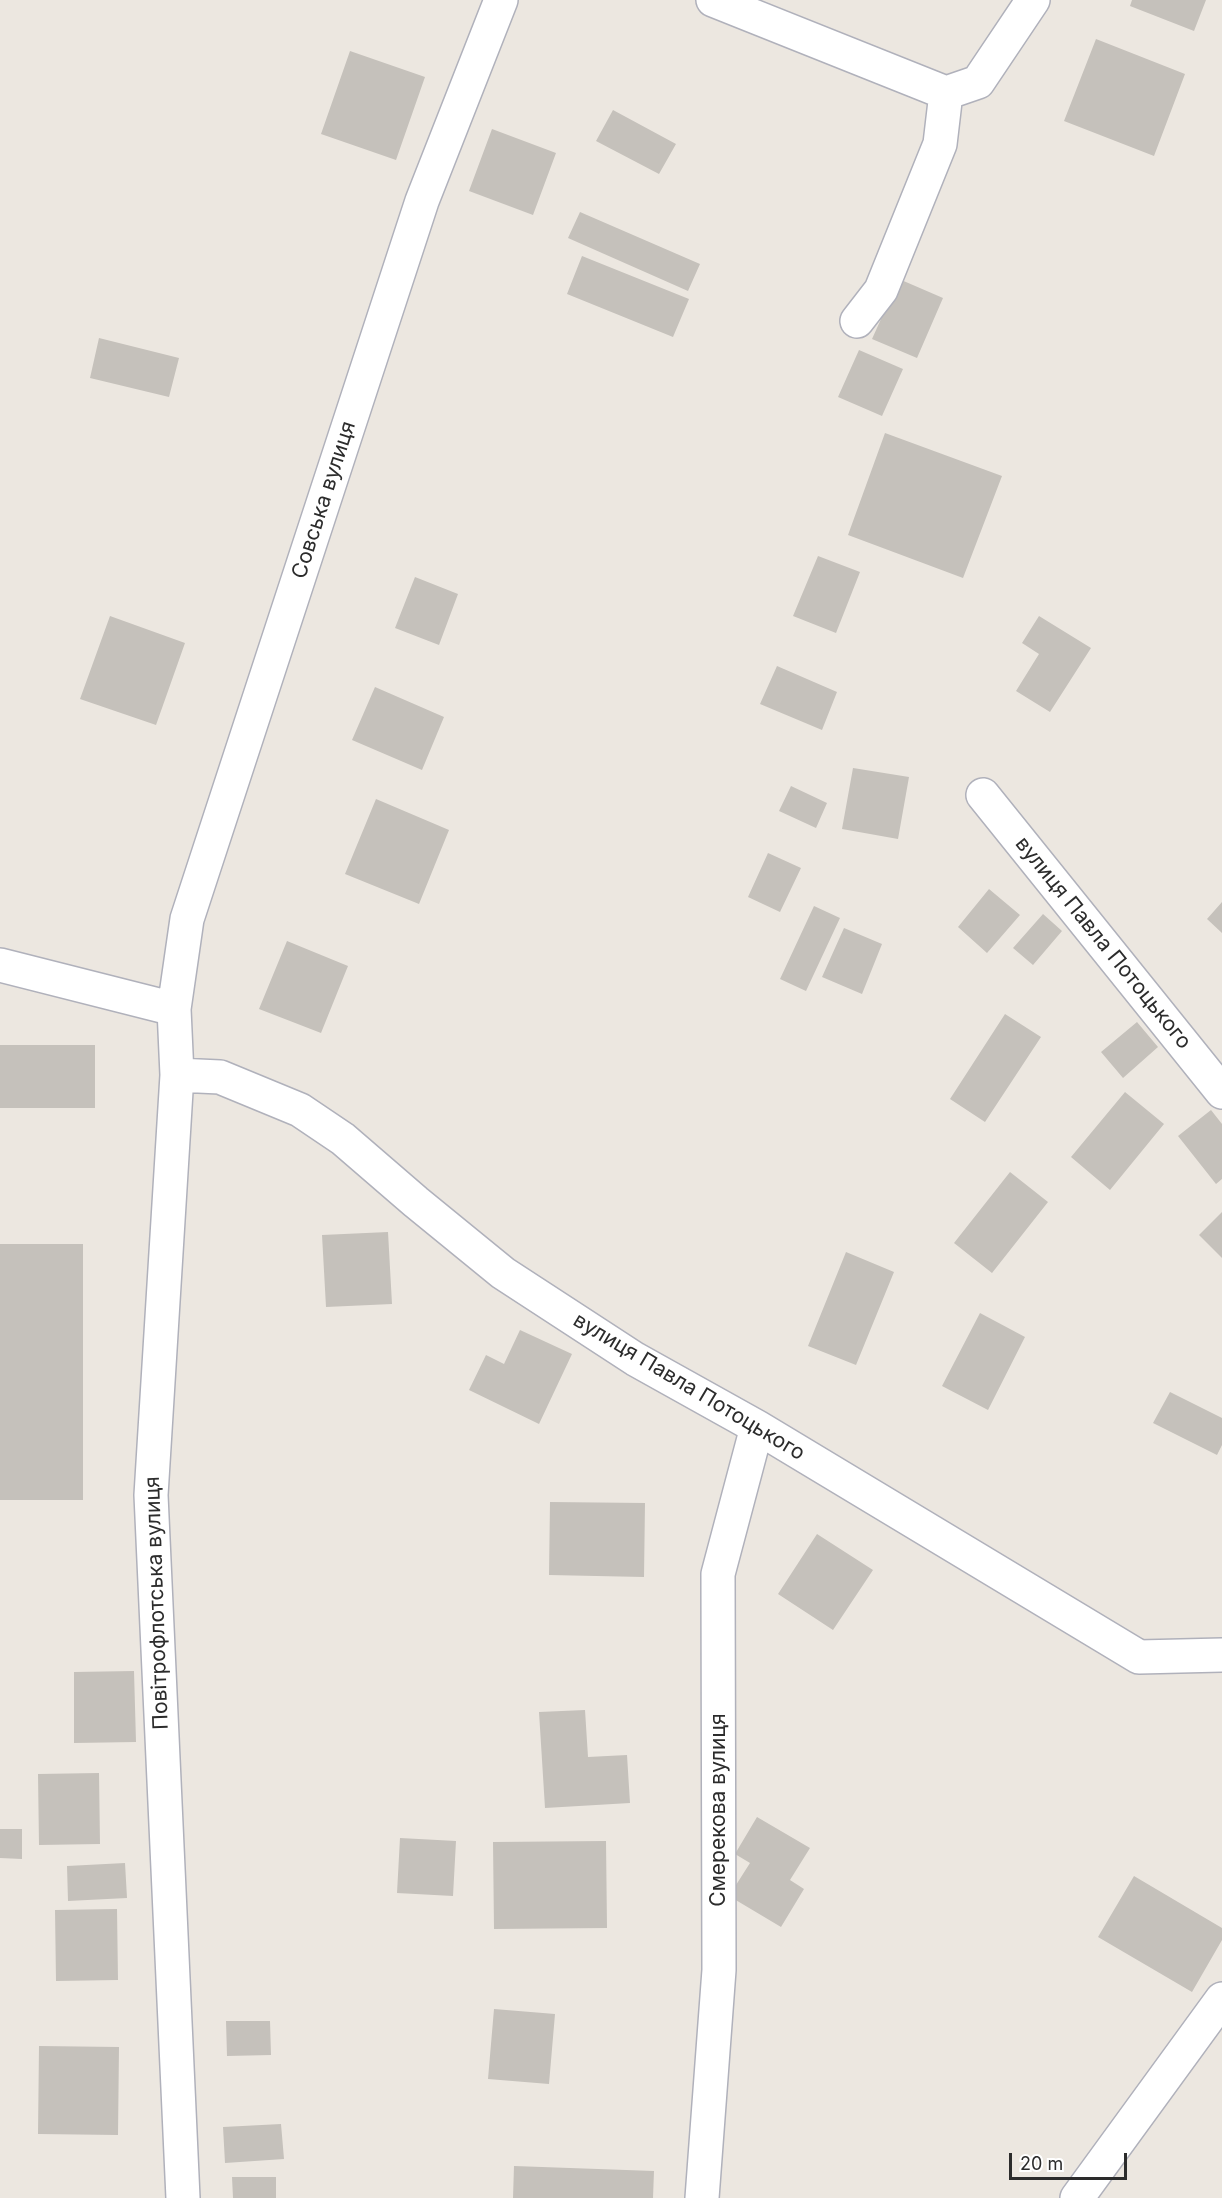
<!DOCTYPE html>
<meta charset="utf-8">
<style>
body{margin:0}
#map{position:relative;width:1222px;height:2198px;overflow:hidden;background:#ece7e0;font-family:Inter,sans-serif}
canvas{display:block}
.scale{position:absolute;left:1009px;top:2153px;width:118px;height:27px;box-sizing:border-box;border:3px solid #2c2c2c;border-top:0;padding-left:8px;font-size:18px;line-height:21px;white-space:nowrap;color:#2c2c2c;-webkit-text-stroke:4px #fff;paint-order:stroke}
</style>
<div id="map">
<canvas width="1222" height="2198"></canvas>
<div class="scale">20 m</div>
</div>
<script>
const ctx = document.querySelector('canvas').getContext('2d');
ctx.lineJoin = 'round';
function fillPath(path, color) { ctx.fillStyle = color; ctx.fill(path, 'evenodd'); }
function stroke(path, color, width, dash) { ctx.strokeStyle = color; ctx.lineWidth = width; ctx.lineCap = dash ? 'butt' : 'round'; ctx.setLineDash(dash || []); ctx.stroke(path); }
function drawText(font, color, halo, rows, align = 'center') {
  ctx.font = font + ' Inter,sans-serif'; ctx.lineWidth = 6; ctx.setLineDash([]); ctx.textBaseline = 'middle'; ctx.strokeStyle = halo; ctx.fillStyle = color; for (const [text, x, y, turn = 0] of rows) {
    ctx.save(); ctx.translate(x, y); ctx.rotate((+turn || 0) * Math.PI / 180); ctx.textAlign = isNaN(turn) ? turn : align; if (halo) ctx.strokeText(text, 0, 0); ctx.fillText(text, 0, 0); ctx.restore();
  }
}
const building = new Path2D(`
 M1132,0H1206L1194,31L1130,6Z
 M1096,39L1185,74L1154,156L1064,121Z
 M350,51L425,77L396,160L321,134Z
 M613,110L676,144L659,174L596,141Z
 M492,129L556,153L533,215L469,191Z
 M580,212L700,264L688,291L568,238Z
 M582,256L689,299L673,337L567,294Z
 M899,279L943,298L917,358L872,339Z
 M99,338L179,358L169,397L90,378Z
 M859,350L903,369L882,416L838,397Z
 M885,433L1002,476L963,578L848,535Z
 M818,556L860,572L836,633L793,616Z
 M415,577L458,594L439,645L395,628Z
 M110,616L185,643L156,725L80,699Z
 M1039,616L1091,648L1050,712L1016,691L1039,654L1022,643Z
 M777,666L837,692L822,730L760,704Z
 M375,687L444,717L422,770L352,740Z
 M853,768L909,777L898,839L842,829Z
 M791,786L827,803L816,828L779,811Z
 M376,799L449,830L419,904L345,874Z
 M768,853L801,868L780,912L748,897Z
 M989,889L1020,915L987,953L958,927Z
 M1222,902V933L1207,919Z
 M814,906L840,918L806,991L780,979Z
 M1043,914L1062,931L1033,965L1013,948Z
 M844,928L882,944L862,994L822,977Z
 M287,941L348,966L321,1033L259,1009Z
 M1005,1014L1041,1037L985,1122L950,1099Z
 M1137,1022L1158,1047L1123,1078L1101,1052Z
 M0,1045H95V1108H0Z
 M1125,1092L1164,1124L1110,1190L1071,1157Z
 M1211,1110L1222,1124V1179L1216,1184L1178,1136Z
 M1010,1172L1048,1202L992,1273L954,1243Z
 M1222,1212V1258L1199,1235Z
 M388,1232L392,1304L326,1307L322,1235Z
 M0,1244H83V1500H0Z
 M846,1252L894,1272L856,1365L808,1346Z
 M980,1313L1025,1337L988,1410L942,1386Z
 M520,1330L572,1354L539,1424L469,1390L486,1355L504,1364Z
 M1170,1392L1222,1418V1445L1217,1455L1153,1423Z
 M550,1502L645,1503L644,1577L549,1575Z
 M817,1534L873,1570L833,1630L778,1594Z
 M134,1671L136,1742L74,1743V1672Z
 M585,1710L588,1757L627,1755L630,1803L545,1808L539,1712Z
 M99,1773L100,1844L39,1845L38,1774Z
 M757,1817L810,1848L790,1880L804,1889L781,1927L729,1896L750,1863L735,1854Z
 M0,1829H22V1859L0,1858Z
 M400,1838L456,1841L453,1896L397,1893Z
 M606,1841L607,1928L494,1929L493,1842Z
 M125,1863L127,1898L68,1901L67,1866Z
 M1134,1876L1222,1928V1940L1192,1992L1098,1937Z
 M117,1909L118,1980L56,1981L55,1910Z
 M494,2009L555,2014L549,2084L488,2079Z
 M226,2021H270L271,2055L227,2056Z
 M39,2046L119,2047L118,2135L38,2134Z
 M281,2124L284,2159L225,2163L223,2127Z
 M514,2166L654,2171L653,2198H513Z
 M232,2177H276V2198H233Z`);
const minor = new Path2D(`
 M713,0L946,93L978,82L1033,0
 M857,321L881,290L940,144L946,93
 M983,795L1222,1092
 M0,965L174,1009
 M177,1075L220,1077L300,1110L343,1139L416,1202L503,1273L635,1359L757,1427L1139,1657L1222,1655
 M183,2198L151,1495L177,1075L174,1009L187,919L422,201L501,0
 M702,2198L719,1970L718,1574L757,1427
 M1077,2198L1222,1999`);
const streetNames = [
 ["Совська вулиця",324,500,-72],
 ["вулиця Павла Потоцького",1103,943,51],
 ["вулиця Павла Потоцького",689,1387,31],
 ["Повітрофлотська вулиця",157,1603,-92],
 ["Смерекова вулиця",719,1810,-90]
];
fillPath(building, '#c5c1bb');
stroke(minor, '#b0b1bb', 36);
stroke(minor, '#fff', 33);
drawText('21px', '#2c2c2c', '#fff', streetNames);
</script>
